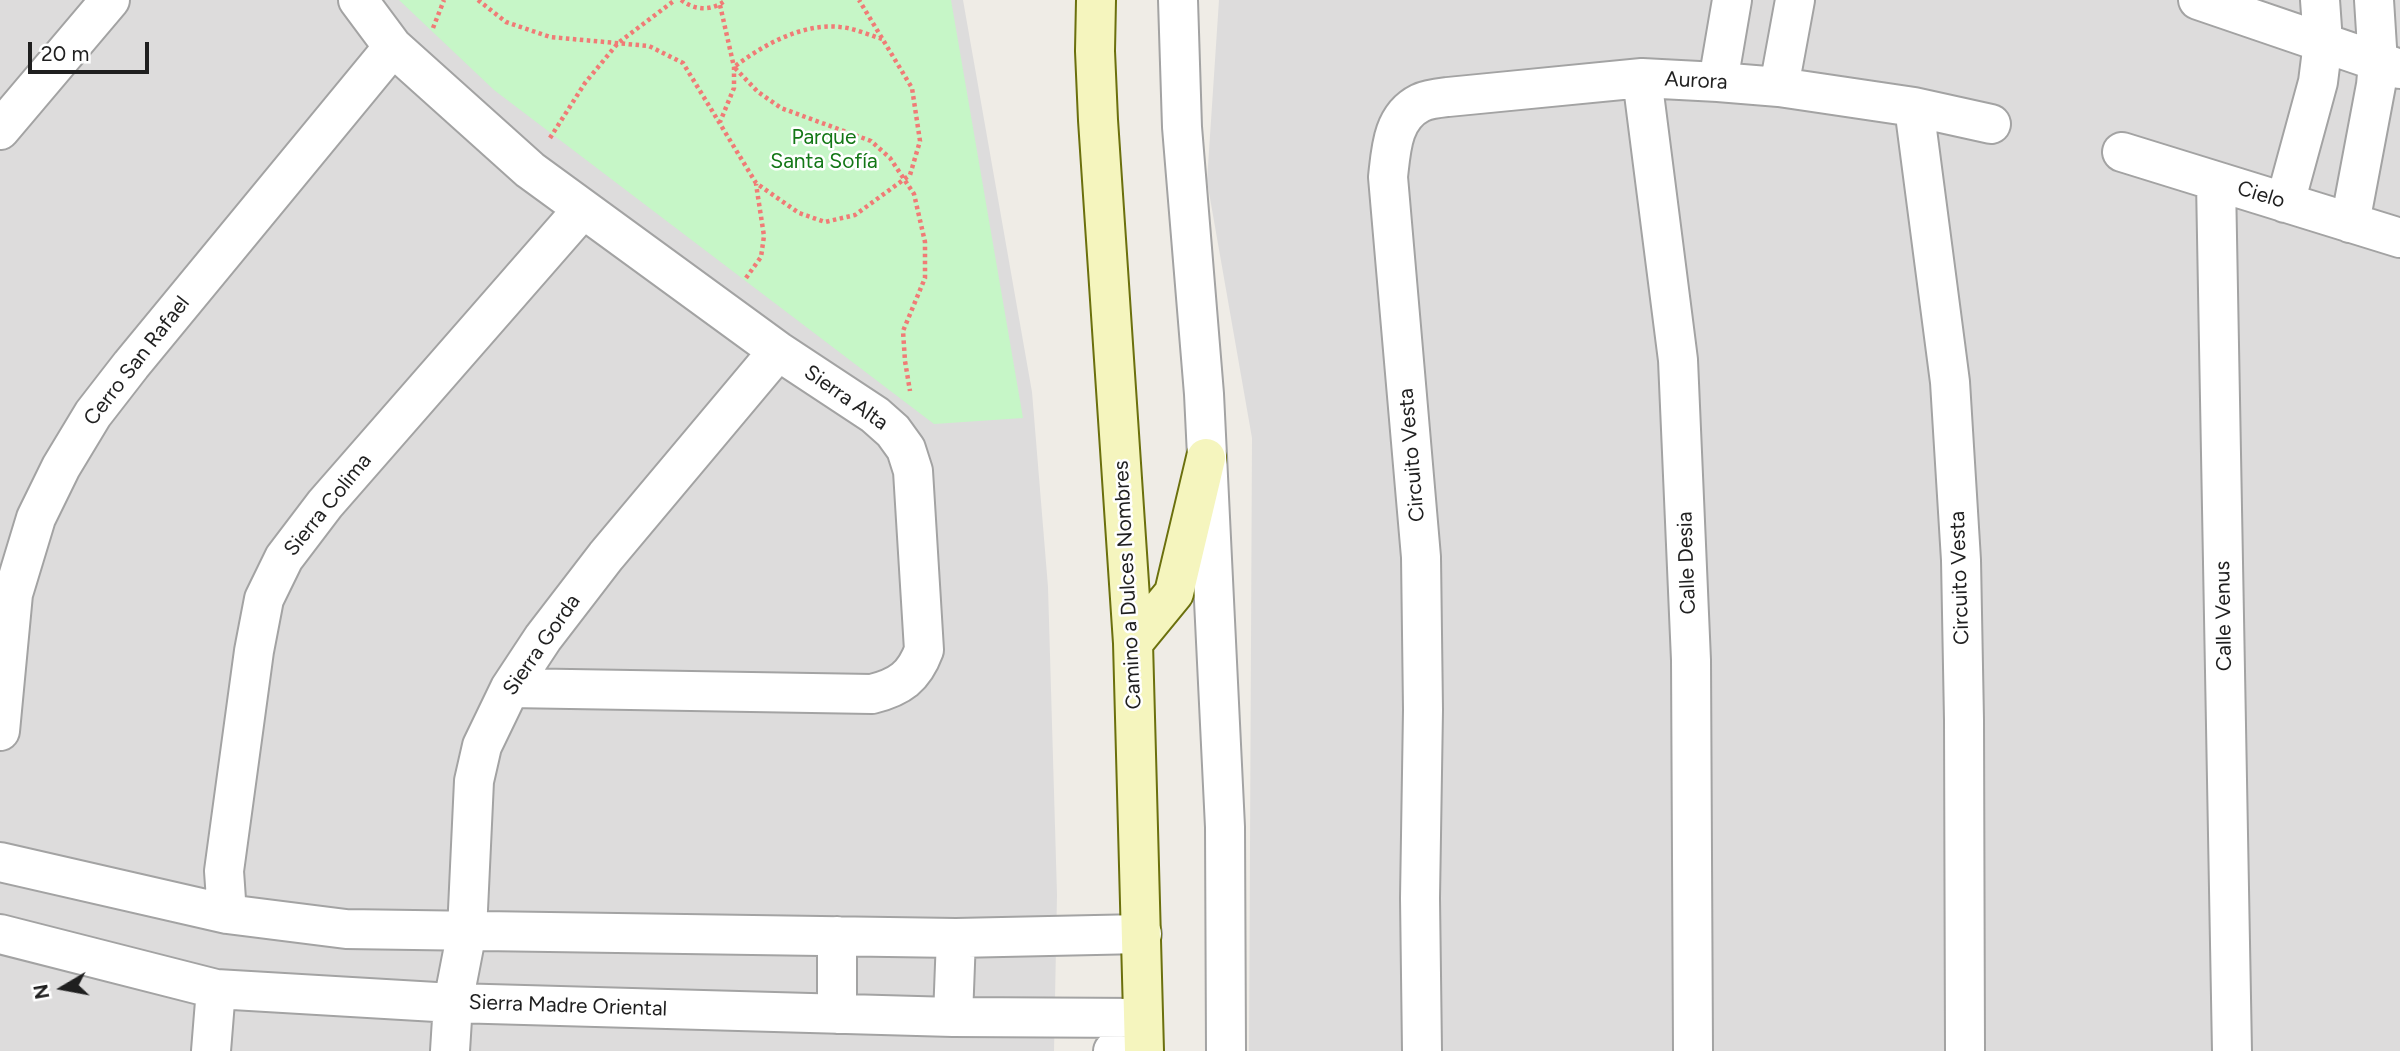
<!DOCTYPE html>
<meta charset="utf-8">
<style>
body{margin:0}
#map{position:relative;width:2400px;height:1051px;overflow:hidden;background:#efece6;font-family:Figtree,sans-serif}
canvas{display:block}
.north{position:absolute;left:28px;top:953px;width:70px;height:70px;-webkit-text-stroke:5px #fff;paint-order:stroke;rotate:260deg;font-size:19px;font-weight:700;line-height:28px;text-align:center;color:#1f1f1f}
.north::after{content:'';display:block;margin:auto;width:24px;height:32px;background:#1f1f1f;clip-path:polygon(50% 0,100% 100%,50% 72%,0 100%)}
.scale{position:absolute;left:28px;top:42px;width:121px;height:32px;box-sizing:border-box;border:4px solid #1f1f1f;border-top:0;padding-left:9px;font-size:21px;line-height:24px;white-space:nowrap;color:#1f1f1f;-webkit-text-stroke:5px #fff;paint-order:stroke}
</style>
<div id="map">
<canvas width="2400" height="1051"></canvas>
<div class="north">N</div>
<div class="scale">20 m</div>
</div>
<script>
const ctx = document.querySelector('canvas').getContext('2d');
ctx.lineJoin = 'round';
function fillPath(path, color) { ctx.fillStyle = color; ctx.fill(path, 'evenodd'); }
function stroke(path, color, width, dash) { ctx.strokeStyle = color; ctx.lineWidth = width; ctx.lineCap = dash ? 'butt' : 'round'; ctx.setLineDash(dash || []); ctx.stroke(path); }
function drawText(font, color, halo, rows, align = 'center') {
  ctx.font = font + ' Figtree,sans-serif'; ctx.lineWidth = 5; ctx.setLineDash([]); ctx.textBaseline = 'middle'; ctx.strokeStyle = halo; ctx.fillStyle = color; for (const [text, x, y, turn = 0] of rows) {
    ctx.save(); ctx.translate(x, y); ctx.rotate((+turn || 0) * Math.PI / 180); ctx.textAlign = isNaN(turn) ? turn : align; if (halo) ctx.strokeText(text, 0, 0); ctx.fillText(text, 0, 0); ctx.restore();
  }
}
const residential = new Path2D(`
 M0,0H963L1032,392L1048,587L1057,895L1054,1051H0Z
 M1219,0H2400V1051H1249L1252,438L1207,181Z`);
const park = new Path2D(`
 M399,0H951L1023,418L934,424L494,90Z`);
const path = new Path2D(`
 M478,0L506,22L550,37L649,46L683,63L756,183L799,213L825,222L855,215L910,175L920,141L912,88L859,0
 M681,0C696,11 712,11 726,0
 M720,5L734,67V88L720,122
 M433,28L444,0
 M882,39C869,35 854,28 840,27C802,23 763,45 734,67L758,92L781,108L871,141L890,158L914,194L925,242V278L903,331L905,361L910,391
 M550,138L585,83L618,43L675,0
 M746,278L761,257L764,236L756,184`);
const minor = new Path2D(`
 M358,0L393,47L530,170L778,351L875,415L893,431L906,449L913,471L924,650C914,677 900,687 872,694L510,688
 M1178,0L1182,127L1204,394L1225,827L1226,1051
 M2198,0L2400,69
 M1642,78L1678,360L1691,660L1693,1051
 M1718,82L1732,0
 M1779,87L1795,0
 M1914,107L1950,382L1961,560L1964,720L1965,1051
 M0,130L110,0
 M2122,152L2400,238
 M2216,182L2232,1051
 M2285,203L2318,82L2323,42L2320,0
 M2350,223L2376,85L2378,63L2374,0
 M0,731L13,594L36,518L61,467L93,414L131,365L393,47
 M0,862L227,914L346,929L956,938L1142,934
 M227,914L224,871L254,651L264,599L284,558L325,504L582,210
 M0,934L216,989L453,1003L953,1017L1143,1018
 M837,936V1014
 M953,1017L956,938
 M211,1051L216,989
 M450,1051L453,1003L467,931L474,781L482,746L510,688L543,638L606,556L778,351
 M1113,1051L1143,1018
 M1422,1051L1420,898L1423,710L1421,557L1388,177C1391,150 1392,117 1420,103C1428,99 1439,98 1448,97L1642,78L1718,82L1779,87L1914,107L1991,124`);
const secondary = new Path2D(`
 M1096,0L1095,51L1098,120L1133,643L1144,1051
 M1133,643L1174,593L1206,458`);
const streetNames = [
 ["Aurora",1696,81,3],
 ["Cielo",2261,195,17],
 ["Cerro San Rafael",137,361,-52],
 ["Sierra Alta",846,398,35],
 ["Circuito Vesta",1412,455,-95],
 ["Sierra Colima",328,505,-51],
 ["Calle Desia",1687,563,-92],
 ["Circuito Vesta",1960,578,-92],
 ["Camino a Dulces Nombres",1128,585,-93],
 ["Calle Venus",2224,616,-91],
 ["Sierra Gorda",542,645,-55],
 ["Sierra Madre Oriental",568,1006,2]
];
const parkNames = [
 ["Parque",824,138],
 ["Santa Sofía",824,162]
];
fillPath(residential, '#dddcdc');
fillPath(park, '#c6f6c7');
stroke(minor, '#a3a3a3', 42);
stroke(secondary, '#6b700d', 42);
stroke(path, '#f07b76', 4.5, [3.5, 3.5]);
stroke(minor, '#fff', 38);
stroke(secondary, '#f5f5be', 38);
drawText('21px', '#1f1f1f', '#fff', streetNames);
drawText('21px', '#137716', '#fff', parkNames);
</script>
